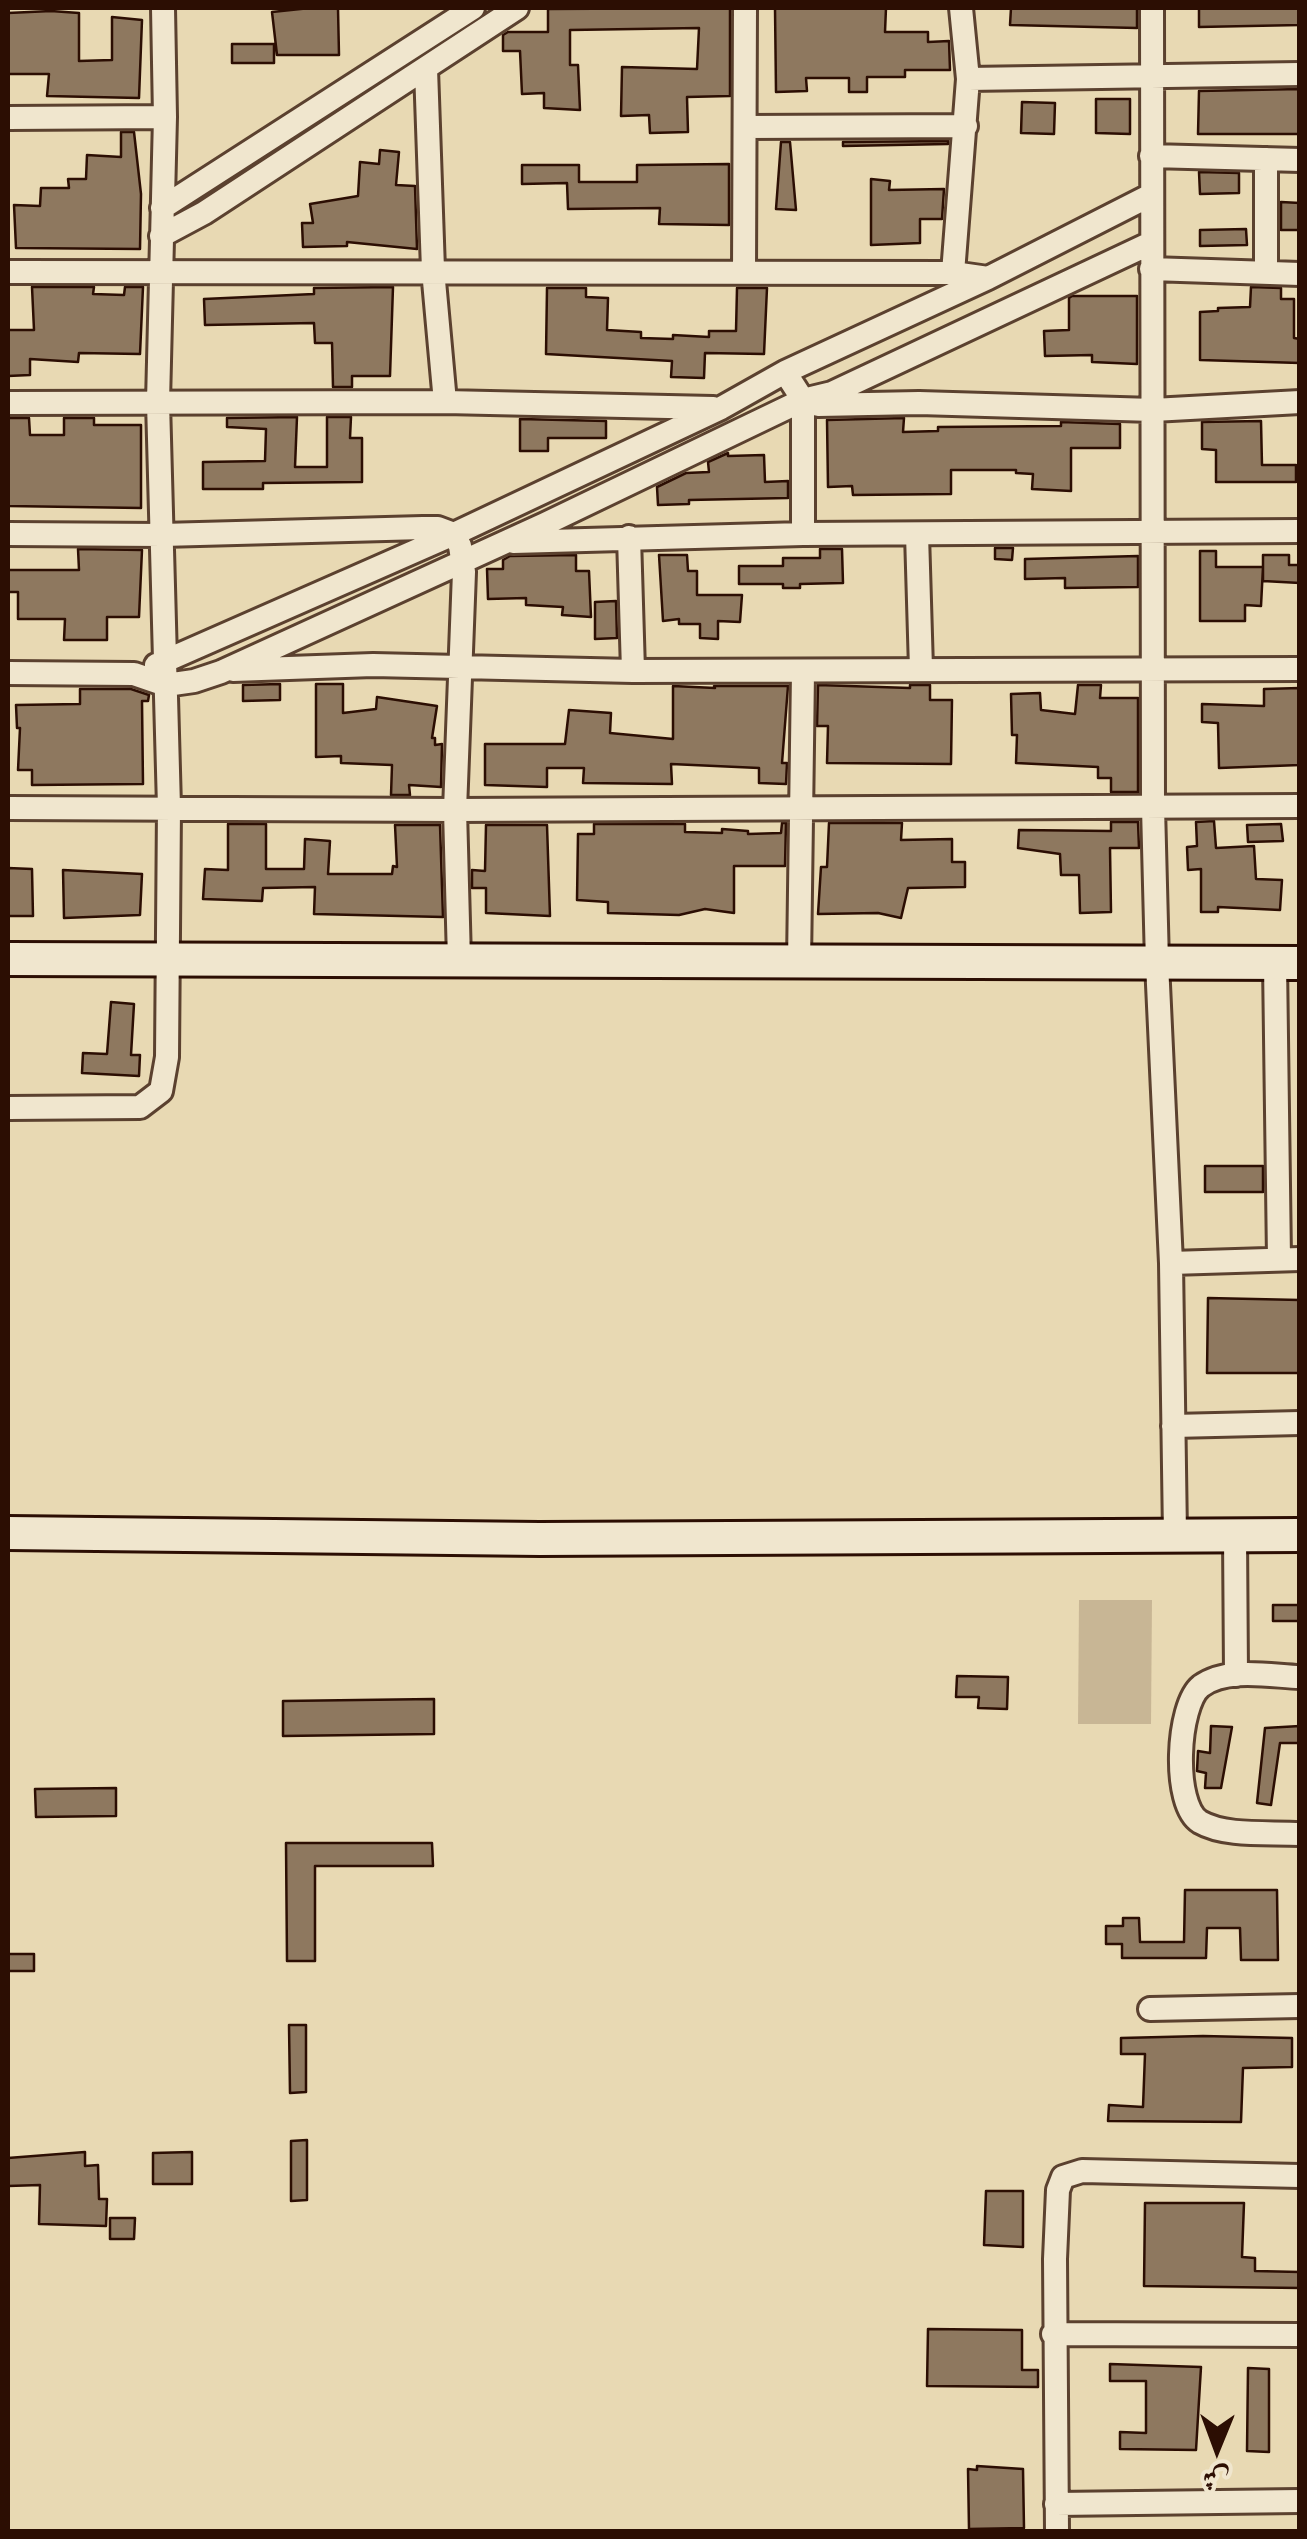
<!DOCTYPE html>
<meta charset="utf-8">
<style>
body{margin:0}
#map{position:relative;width:1307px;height:2539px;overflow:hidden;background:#e8d9b3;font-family:Cardo,Amiri,serif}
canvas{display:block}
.frame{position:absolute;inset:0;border:10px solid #2c0e03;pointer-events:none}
.north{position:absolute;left:1167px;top:2399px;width:100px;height:100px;-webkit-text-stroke:8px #f0e6ce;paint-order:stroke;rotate:181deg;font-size:28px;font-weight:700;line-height:40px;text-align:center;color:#2c0e03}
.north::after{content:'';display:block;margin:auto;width:35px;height:45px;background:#2c0e03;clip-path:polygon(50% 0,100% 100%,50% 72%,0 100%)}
</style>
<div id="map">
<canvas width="1307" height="2539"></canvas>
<div class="frame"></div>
<div class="north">ش</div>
</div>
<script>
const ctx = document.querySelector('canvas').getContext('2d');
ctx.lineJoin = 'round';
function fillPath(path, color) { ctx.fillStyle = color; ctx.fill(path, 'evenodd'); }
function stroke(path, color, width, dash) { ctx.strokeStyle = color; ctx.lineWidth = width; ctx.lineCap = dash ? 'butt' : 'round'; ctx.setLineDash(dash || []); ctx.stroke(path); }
const green = new Path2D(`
 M1079,1600H1152L1151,1724H1078Z`);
const building = new Path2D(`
 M310,8H338L339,55H277L272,12Z
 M730,8V96L687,97L688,132L650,133L649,115L621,116L622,67L697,69L699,28L570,30V65H578L580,110L544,108V93L522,94L520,51H503V35L508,32H548V9Z
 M775,8H886L885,32H928V42L949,41L950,70H905V77H867V92H849V78H806L807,91L776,92Z
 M1011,8H1137V28L1010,25Z
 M1199,8H1300V25L1199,27Z
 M51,11L79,13V61L112,60V17L142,20L139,98L47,96L49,74H8V13Z
 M232,44H274V63H232Z
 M1300,89V134H1198L1199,91Z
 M1096,99H1130V134L1096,133Z
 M1022,102L1055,103L1054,134L1021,133Z
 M121,132H134L141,194L140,249L16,248L14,205L40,206L41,188H69L68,179H86L87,155L121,157Z
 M948,141V144L843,146V142Z
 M781,142H790L796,210L776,209Z
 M380,150L399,152L396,185L415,186L417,249L347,242V246L303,247L302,223H313L310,204L358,196L360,162L379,164Z
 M729,164V225L659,224L660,208L568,209L567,183L522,184V165H579V182H637V165Z
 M1199,172L1239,173V193L1200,194Z
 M871,179L890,181L889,190L944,189L942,219H920V243L871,245Z
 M1281,202L1300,203V230H1281Z
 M1246,229L1247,245L1200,246V230Z
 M32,287H94L93,294L124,295L125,287H143L140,354L79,353L78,362L30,359V375L8,376V330H34Z
 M393,287L390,376H352V387H333L332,343H315L314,323L205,325L204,299L314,294V288Z
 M1251,287L1281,288V299H1294V338L1300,339V363L1200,360V312L1218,311V308L1250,307Z
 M547,288H586V297L608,298L607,330L641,332V338L673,339V335L709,337V331H736L737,288H767L764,354L705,353L704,378L671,377L672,361L546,354Z
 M1072,296H1137V364L1092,362V355L1045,356L1044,331L1069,330V298Z
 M297,417L295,467H327V417H351L350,438H362V482L263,483V489H203V462L265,461L266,429L227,427V418Z
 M8,418H29L30,435H64V418H94V425H141V508L8,506Z
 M904,418L903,432L938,431V427L1061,426V422L1120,424V448H1071V491L1032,489L1033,474L1016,473V470H951V494L853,495L852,486L828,487L827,420Z
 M520,419L606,421V438H548V451H520Z
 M1261,421L1262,465H1296V482H1216V450L1202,449V422Z
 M728,453V456L764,455L765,482L788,481V498L689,500V504L658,505L657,487L686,473L709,472L708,462Z
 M995,548H1013L1012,560L995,559Z
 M78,549L142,550L139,617H107V640H64L65,619H18V592H8V570H79Z
 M820,549H842L843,583L800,584V588H783V584H739V566H783V558H820Z
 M1200,551H1216V567H1263L1261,606L1245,605V621H1200Z
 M576,555V571H589L591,617L562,615L563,607L526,605V598L488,599L487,569H503V560L510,556Z
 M659,555H687L688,571H697V595H742L740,622L718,621V639L700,638V624H679V619L663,621Z
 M1263,555H1289V565H1300V583L1263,581Z
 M1138,556V587L1065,588V578L1025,579V559Z
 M616,601L617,638L595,639V602Z
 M280,684V700L243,701V685Z
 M316,684H343V713L376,709L377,697L437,706L432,738H435V745L442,744L441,787L409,785L410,795H391L392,765L341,763V756L316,757Z
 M818,685L910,688V685H930V700H952L951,764L827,763L828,726H817Z
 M1078,685H1101L1100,698H1138V792H1111V778H1098V767L1016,763L1017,735H1012L1011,694L1040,693L1041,710L1075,714Z
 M673,686L715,688L714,686H788L782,763H787L786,784L759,783V768L671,764L672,784L583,783L584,768H547V787L485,785V744H565L569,710L611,713L610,733L673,739Z
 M1300,688V765L1219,768L1218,723L1202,722V704L1264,706V689Z
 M80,689H131L149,695L148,701H142L143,784L32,785V770H18L20,728H17L16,705L80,704Z
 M1214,821L1216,848L1254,846L1256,879L1282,880L1280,910L1218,907V912H1201V869L1188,870L1187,847L1197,846L1196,822Z
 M1111,822H1138L1139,848H1110L1111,912L1080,913L1079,875H1061L1060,854L1018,848L1019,830L1111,831Z
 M782,823H786L785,866H734V913L705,909L679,915L608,913V902L577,900L578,834H594V824H685V832L722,833V829L748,831V834L781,833Z
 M829,823H902L901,840L952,839V862H965V887L908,888L901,918L878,913L818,914L821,867H827Z
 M228,824H266V869H304L305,839L330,841L328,874H392L393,866L397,867L395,825H440L443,917L314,914L315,887L263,888L262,901L203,899L205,869L228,870Z
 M1281,824L1283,841L1248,842L1247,825Z
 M486,825H547L550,916L486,913V888H472V870L485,871Z
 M8,868L32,869L33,916H8Z
 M63,870L142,874L140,915L64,918Z
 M111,1002L134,1004L131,1055H140L139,1076L82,1073L83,1053L107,1054Z
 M1205,1166H1263V1192H1205Z
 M1208,1298L1300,1300V1373H1207Z
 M1273,1605H1300V1621H1273Z
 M957,1676L1008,1677L1007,1709L978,1708L979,1697H956Z
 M434,1699V1734L283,1736V1701Z
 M1211,1726L1232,1727L1221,1788H1205L1206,1773L1197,1771L1198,1751L1210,1753Z
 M1300,1726V1743H1280L1271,1805L1257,1803L1265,1728Z
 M116,1788V1816L36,1817L35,1789Z
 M286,1843H432L433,1866H315V1961H287Z
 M1185,1890H1277L1278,1960H1241L1240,1928H1207L1206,1958H1122V1944H1106V1926H1123V1918H1139L1140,1942H1184Z
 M8,1954H34V1971H8Z
 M289,2025H306V2092L290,2093Z
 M1203,2036L1292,2038V2067L1243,2068L1241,2122L1108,2121L1109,2105L1143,2107L1145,2054H1121V2038Z
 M307,2140V2200L291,2201V2141Z
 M85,2152V2166L98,2165L99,2199H107L106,2226L39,2224L40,2185L8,2186V2158Z
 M192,2152V2184H153V2153Z
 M986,2191H1023V2247L984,2245Z
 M1145,2203H1244L1242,2257L1255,2258V2271L1300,2272V2288L1144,2286Z
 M110,2218H135L134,2239H110Z
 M928,2329L1022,2330V2370H1038V2387L927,2386Z
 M1110,2364L1201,2367L1196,2450L1120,2449V2432L1146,2433V2381H1110Z
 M1248,2368L1269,2369V2452L1247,2451Z
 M977,2466L1023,2469L1024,2528L969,2529L968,2469L977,2470Z`);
const street = new Path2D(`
 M1152,8L1153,807L1157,963L1171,1263L1175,1535
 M426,69L433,270L445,402
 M968,79L1300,74
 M8,118L165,117
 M745,127L966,126
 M1151,156L1300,160
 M162,208L473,8
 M161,236L204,213L517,8
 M1151,269L1300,274
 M8,272L953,273L988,278
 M744,273L745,8
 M953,273L968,79L961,8
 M1266,273V159
 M785,372L803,400V534
 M8,403L445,402L713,408
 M818,405L919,403L1153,410L1300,402
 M8,534L162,535L423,528H438L454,534L460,546L464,572L455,810L459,960
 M917,534L921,669
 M629,537L633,671
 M513,542L803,534L1300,531
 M156,665L454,534L721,408L785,372L988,278L1151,195
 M233,670L373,665L633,671L1300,669
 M8,673L134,674L166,685L194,681L221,672L545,524L803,400L832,393L1151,243
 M8,808L455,810L1300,806
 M799,963L803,672
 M1275,963L1279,1259
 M8,1108L140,1107L161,1091L167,1057L169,807L158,402L165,117L163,8
 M1171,1263L1300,1259
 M1173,1426L1300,1423
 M1235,1535L1236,1675
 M1300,1677C1270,1676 1227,1667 1201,1686C1177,1705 1172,1805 1200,1822C1226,1837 1270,1832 1300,1834
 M1150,2009L1300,2006
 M1053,2334L1300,2335
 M1056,2504L1300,2501
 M1057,2532L1055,2259L1058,2190L1063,2177L1082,2171L1300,2176`);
const secondary = new Path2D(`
 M8,959L1300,963
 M8,1533L540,1539L1300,1535`);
fillPath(green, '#c8b695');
fillPath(building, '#8e785f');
stroke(building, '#2c0e03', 2.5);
stroke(street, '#5b412f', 28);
stroke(secondary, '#2c0e03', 38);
stroke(street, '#f0e6ce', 22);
stroke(secondary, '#f0e6ce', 32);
</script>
